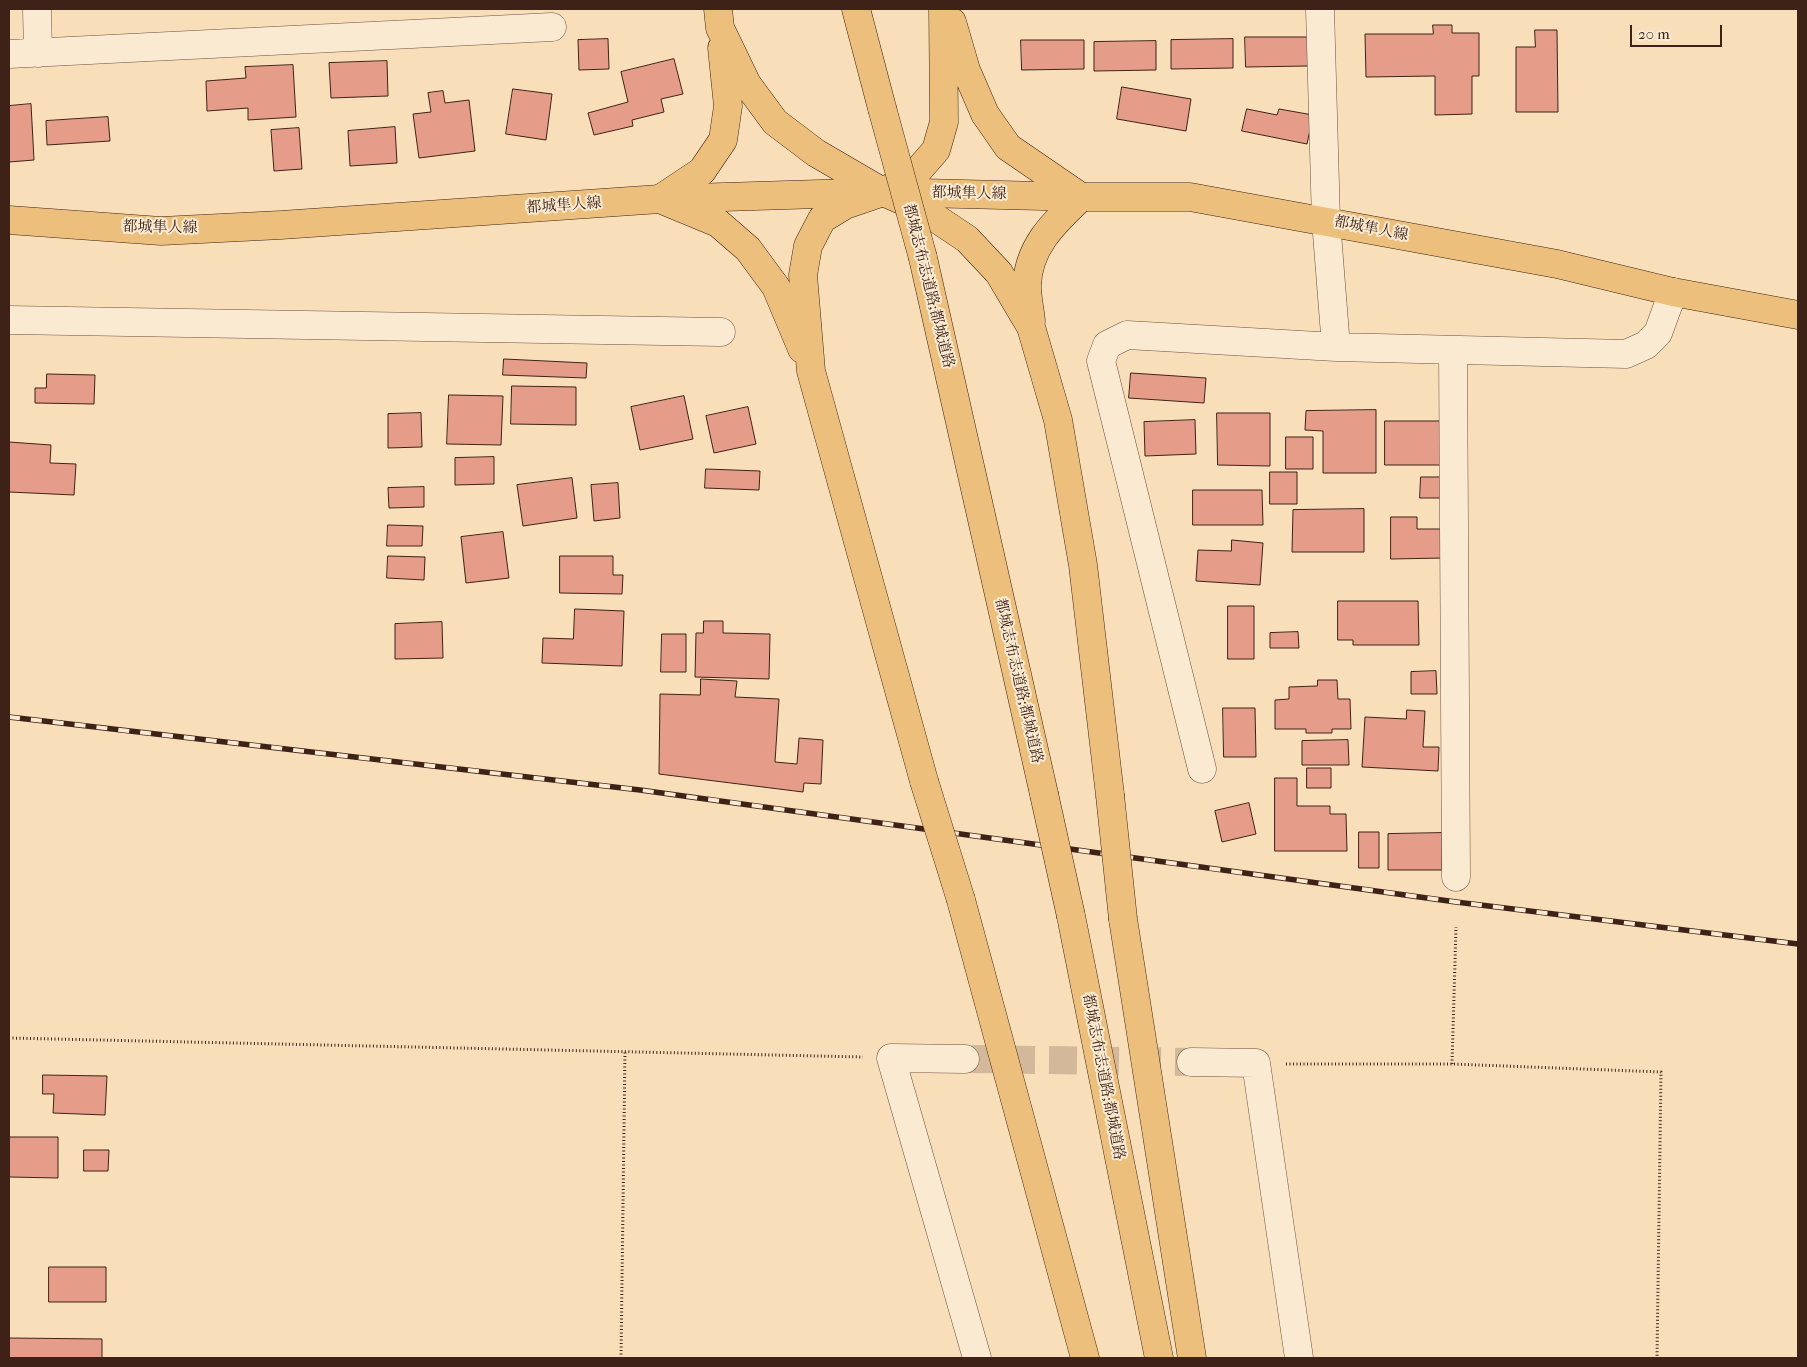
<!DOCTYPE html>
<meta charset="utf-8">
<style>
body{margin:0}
#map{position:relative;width:1807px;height:1367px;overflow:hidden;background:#f8deb9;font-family:"IM FELL French Canon",serif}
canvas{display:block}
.frame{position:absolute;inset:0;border:10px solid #3f2217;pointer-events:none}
.scale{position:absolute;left:1630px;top:25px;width:92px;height:22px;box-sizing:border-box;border:2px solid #3f2217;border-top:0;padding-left:6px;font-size:15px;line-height:18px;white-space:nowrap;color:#3f2217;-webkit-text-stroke:4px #faead2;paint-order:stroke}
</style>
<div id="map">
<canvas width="1807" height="1367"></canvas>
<div class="frame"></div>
<div class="scale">20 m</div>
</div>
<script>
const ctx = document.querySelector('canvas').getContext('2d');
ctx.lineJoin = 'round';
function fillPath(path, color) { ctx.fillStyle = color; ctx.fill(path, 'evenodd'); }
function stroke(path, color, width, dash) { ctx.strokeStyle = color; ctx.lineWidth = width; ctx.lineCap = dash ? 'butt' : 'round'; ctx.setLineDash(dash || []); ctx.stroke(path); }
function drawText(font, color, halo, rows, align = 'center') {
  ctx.font = font + ' "IM FELL French Canon","Noto Serif JP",serif'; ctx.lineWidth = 4; ctx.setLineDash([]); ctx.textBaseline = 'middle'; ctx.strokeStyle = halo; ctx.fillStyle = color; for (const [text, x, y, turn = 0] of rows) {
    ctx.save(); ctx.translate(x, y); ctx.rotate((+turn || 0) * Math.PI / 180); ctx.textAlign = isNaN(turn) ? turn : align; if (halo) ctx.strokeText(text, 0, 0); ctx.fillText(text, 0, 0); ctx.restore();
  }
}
const building = new Path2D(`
 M1433,25H1452V33H1479V76H1472V114L1435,115V76L1366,77L1365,34H1433Z
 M1535,30H1557L1558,112H1516V47H1535Z
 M1245,37H1308V66L1246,67Z
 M608,39L609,69L579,70L578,40Z
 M1233,39V68L1171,69V40Z
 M1021,40H1084V69L1022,70Z
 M1156,41V70L1094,71V42Z
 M674,59L683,94L661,99L664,112L632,120L633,126L594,135L588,113L628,102L621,72Z
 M387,61L388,96L331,98L329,63Z
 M293,65L296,117L248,120V108L207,111L206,81L246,78L245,67Z
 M1122,87L1191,99L1186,131L1117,119Z
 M513,89L552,94L546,140L506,134Z
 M443,91L445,103L469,100L475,151L419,158L413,114L431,112L428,93Z
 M31,104L34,160L9,162V106Z
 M1247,109L1277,115L1279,109L1313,115L1307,144L1242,131Z
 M108,117L110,141L47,145L46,121Z
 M395,127L397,163L350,166L348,131Z
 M299,128L302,169L274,171L271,130Z
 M504,359L587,363L586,378L503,375Z
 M1131,373L1206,378L1204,403L1129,398Z
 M47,374L95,375L94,404L35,403V388H46Z
 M512,386L576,387V425L511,424Z
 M449,395L503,396L501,445L447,444Z
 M684,396L693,439L640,450L631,407Z
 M748,407L756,444L714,453L706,416Z
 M1376,410V473H1323V431L1305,430L1306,411Z
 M421,413L422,447L388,448V414Z
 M1217,413H1270V466L1218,465Z
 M1195,420L1196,454L1145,456L1144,422Z
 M1385,421H1443V465H1385Z
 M1286,437H1313V469H1286Z
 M9,442L51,445L50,463L76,464L74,495L9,492Z
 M494,457V484L455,485V458Z
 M706,469L760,471L759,490L705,488Z
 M1270,472H1297V504H1270Z
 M1421,477H1444V498H1420Z
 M572,478L577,518L523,526L517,485Z
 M618,483L620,518L594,521L591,485Z
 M424,487V507L389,508L388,488Z
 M1193,490H1262L1263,525H1193Z
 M1364,509V552H1292L1293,510Z
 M1391,517H1417V529H1444V558L1391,559Z
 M388,525L423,526L422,546H387Z
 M503,532L509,578L466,583L461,537Z
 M1232,540L1263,543L1260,585L1196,581L1198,550L1231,551Z
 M388,556L425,557L424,580L387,578Z
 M560,556H613V575H623L622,594L560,593Z
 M1338,601H1418L1419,645H1353V640H1338Z
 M1228,606H1254V659H1228Z
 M575,609L624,611L622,666L542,663L543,638L573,639Z
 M704,621H723V633L770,634L769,679L695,677L696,633H703Z
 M442,622L443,658L395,659V624Z
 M1298,632L1299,648H1270V633Z
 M662,634H686V672H661Z
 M1436,671L1437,694H1411V672Z
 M701,679L737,681L735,697L779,699L775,762L797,764L799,738L823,740L821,784L804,783L803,792L659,774L660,694L700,695Z
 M1318,680H1337L1338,699H1350L1351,729H1332V733H1306V729H1275V700L1289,699V687L1317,686Z
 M1223,708H1255L1256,757H1224Z
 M1407,710L1425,711L1423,747H1439L1438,771L1362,767L1365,717L1406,719Z
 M1348,740L1349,765H1302V741Z
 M1307,768H1331V788H1307Z
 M1275,778H1297V806H1330V814H1346L1347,851H1275Z
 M1249,803L1256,834L1222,842L1215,811Z
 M1359,832H1379V868H1359Z
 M1442,833V870H1388V834Z
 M43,1075L107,1076L105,1115L53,1113L54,1094H43Z
 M9,1137H58V1178L9,1177Z
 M84,1150H109L108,1171H84Z
 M49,1267H106V1302H49Z
 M9,1338L102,1339V1358H9Z`);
const streetTunnel = new Path2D(`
 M965,1059L1191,1062`);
const path = new Path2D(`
 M9,1038L863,1057
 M1286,1064H1452L1661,1072L1657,1358
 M1452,1064L1456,927
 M621,1358L625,1051`);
const street = new Path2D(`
 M37,9L38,53
 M1320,9L1326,221L1336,347L1626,354L1646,345L1658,333L1673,292
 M9,54L552,27
 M9,320L721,332
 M1453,350L1456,877
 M1202,769L1101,361L1107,345L1127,335L1336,347
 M965,1059L891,1058L977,1358
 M1191,1062L1256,1063L1299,1358`);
const primary = new Path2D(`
 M9,220L161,231L281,225L660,199L883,192L1081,197H1190L1557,264L1673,292L1798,315`);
const highway = new Path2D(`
 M718,9L720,28L747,84L775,122L816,153L883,192L922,209L967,239L999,273L1031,327L1058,420L1083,565L1110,795
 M856,9L882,108
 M952,22L966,70L985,114L1008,147L1081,197C1055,222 1028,246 1027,286C1027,298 1030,310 1031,321
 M660,199L718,223L748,249L776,287L802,349
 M660,199L702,171L723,140L728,106L722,48
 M923,258L1044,794
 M924,781L811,371L803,275L808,246L822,219L845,205L883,192L915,174L936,150L944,122L943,9
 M961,900L1085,1358
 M1071,916L1159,1358
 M1123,919L1192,1358`);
const rail = new Path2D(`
 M9,717L640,790L1456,902L1798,944`);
const highwayBridge = new Path2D(`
 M882,108L923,258
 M924,781L961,900
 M1044,794L1071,916
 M1110,795L1123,919`);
const streetNames = [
 ["都城隼人線",969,194,1],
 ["都城隼人線",564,206,-4],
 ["都城隼人線",160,228,1],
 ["都城隼人線",1371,229,11],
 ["都城志布志道路;都城道路",928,286,76],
 ["都城志布志道路;都城道路",1018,681,77],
 ["都城志布志道路;都城道路",1103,1077,79]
];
fillPath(building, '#e59c89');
stroke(building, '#3f2217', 1);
stroke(streetTunnel, '#d3b899', 28, [28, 14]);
stroke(street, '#6d5140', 29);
stroke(primary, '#3f2217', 29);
stroke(highway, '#3f2217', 29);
stroke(path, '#3f2217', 3, [1, 2.5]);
stroke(street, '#faead2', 28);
stroke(primary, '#ecbf7c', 28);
stroke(highway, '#ecbf7c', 28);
stroke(rail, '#3f2217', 5.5);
stroke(rail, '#faead2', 4, [11]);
stroke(highwayBridge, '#3f2217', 29, []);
stroke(highwayBridge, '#ecbf7c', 28);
drawText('15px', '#3f2217', '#faead2', streetNames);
</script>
